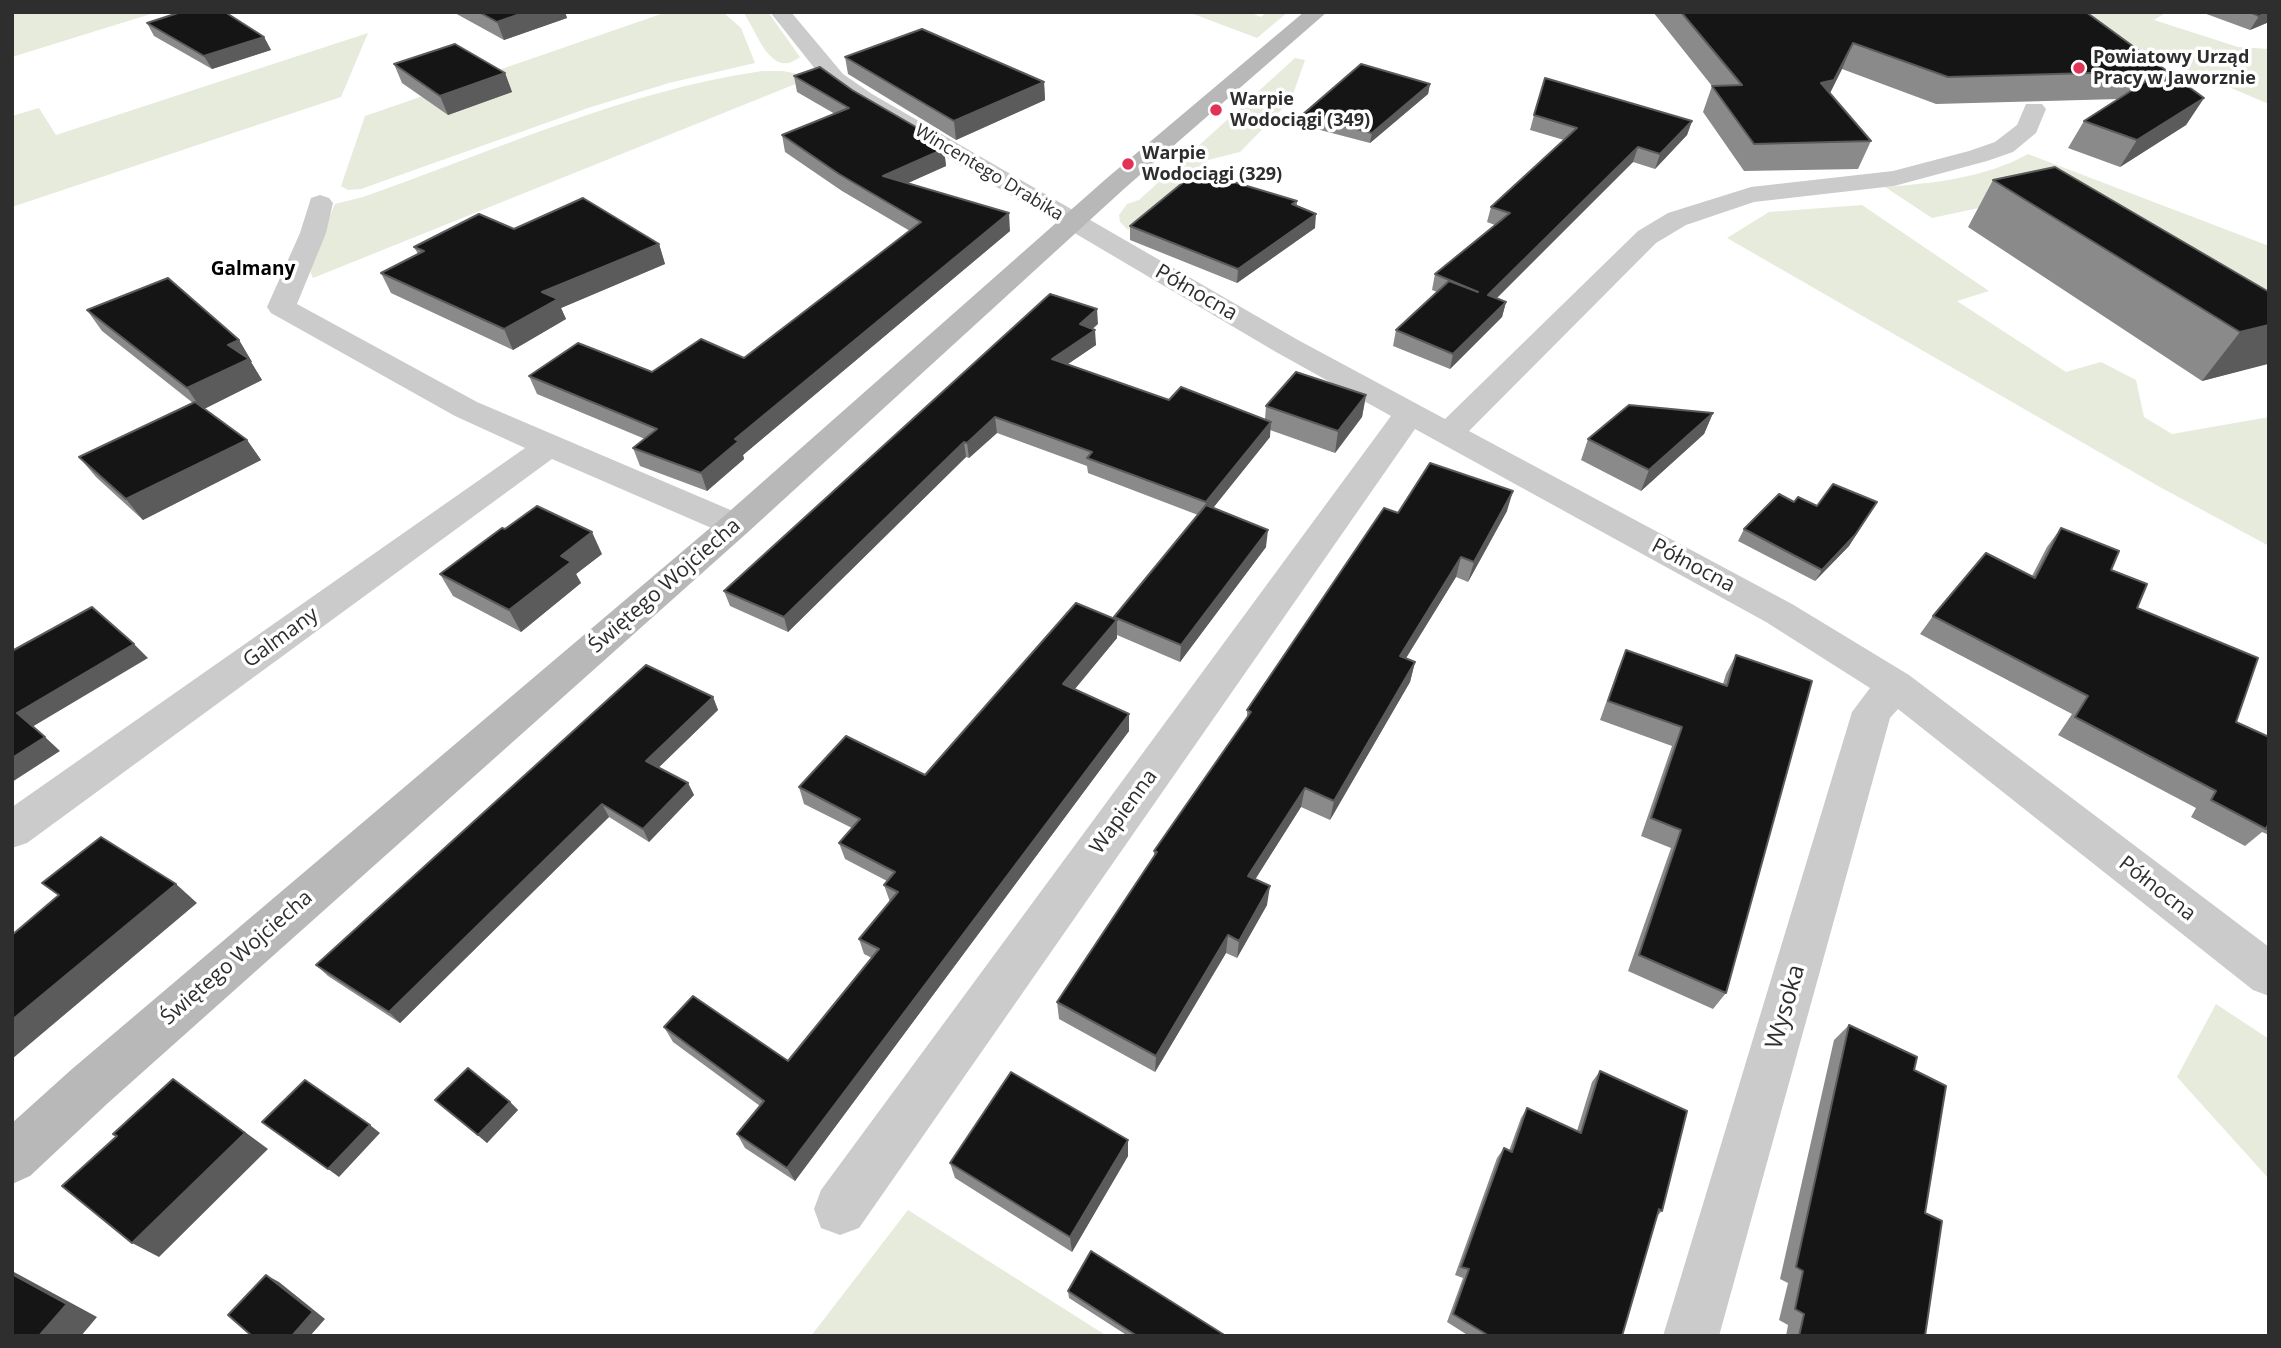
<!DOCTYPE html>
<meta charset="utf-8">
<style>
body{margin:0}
#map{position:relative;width:2281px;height:1348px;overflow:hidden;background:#fff;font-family:"Open Sans",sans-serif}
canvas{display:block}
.frame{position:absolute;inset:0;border:14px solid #2e2e2e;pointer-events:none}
</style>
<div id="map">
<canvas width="2281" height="1348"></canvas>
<div class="frame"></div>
</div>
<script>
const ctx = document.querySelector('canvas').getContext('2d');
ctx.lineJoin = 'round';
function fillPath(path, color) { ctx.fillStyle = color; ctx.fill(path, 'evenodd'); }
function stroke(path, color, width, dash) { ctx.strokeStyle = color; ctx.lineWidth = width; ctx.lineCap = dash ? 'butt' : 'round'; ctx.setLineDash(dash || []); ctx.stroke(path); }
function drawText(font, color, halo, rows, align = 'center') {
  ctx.font = font + ' "Open Sans",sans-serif'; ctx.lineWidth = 7; ctx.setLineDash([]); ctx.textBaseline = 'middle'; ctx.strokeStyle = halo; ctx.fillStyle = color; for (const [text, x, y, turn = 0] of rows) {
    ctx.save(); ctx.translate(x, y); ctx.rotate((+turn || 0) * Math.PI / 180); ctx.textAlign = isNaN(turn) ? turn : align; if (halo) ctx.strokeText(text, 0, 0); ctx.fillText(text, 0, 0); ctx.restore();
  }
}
const green = new Path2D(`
 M12,12H157L12,57Z
 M667,12H723L741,28L755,63L669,83L588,108L361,189L348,190L341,186L365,116Z
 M743,12H768L800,57C770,81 757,30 743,12Z
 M1188,12H1249L1261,17L1266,12H1288L1257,38Z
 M2051,12H2167L2154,20L2238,47L2269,49V104Z
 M368,33L341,97L12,207V116L39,108L56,135Z
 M1295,58L1305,60L1291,100L1240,152L1208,160L1128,230L1120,222L1119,215L1127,204L1139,200Z
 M762,71H783L813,77L313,278L308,267L335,204L363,197C494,151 624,91 762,71Z
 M2028,154L2269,246V330L2039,195L1932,218L1885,187C1934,183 1985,178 2028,154Z
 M1862,205L1989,291L1957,301L2066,372L2101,362L2136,380L2144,417L2172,434L2269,417V546L2158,486L1727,238L1769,212Z
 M2216,1004L2269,1039V1179L2177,1077Z
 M908,1210L1107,1336H811Z`);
const street = new Path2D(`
 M770,12H791L843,74L872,94L1298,340L1445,419L1638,231L1668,213L1751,187L1893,171L1969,151L1995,142L2017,125L2026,104H2042L2046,109L2036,133L2013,152L1987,161L1894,186L1754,202L1686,225L1656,243L1469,431L1792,604L1909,675L2269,947V996L2253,990L1898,709L1890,718L1719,1336H1663L1852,712L1870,688L1766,622L1415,429L859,1228L840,1235L821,1228L814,1209L821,1190L1391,416L1276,352L856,104L827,84Z
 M320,195L329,198L333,203L326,233L297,304L477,402L747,517L752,525L747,533L735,537L723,533L552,459L27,843L12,848V807L525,448L455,416L271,313L267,307L300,233L311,198Z`);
const secondary = new Path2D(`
 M1304,12H1327L1125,188L747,533L108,1103L30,1176L12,1184V1123L72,1069L723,517L1107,178Z`);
const wall = new Path2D(`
 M453,12H565L567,18L504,40Z
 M1653,12H2086L2204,98L2186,125L2120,167L2068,148L2084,121L2119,99L1936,104L1842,69L1830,93L1871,141L1858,169L1744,171L1703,112L1712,86Z
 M2201,12H2269V22L2250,30Z
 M147,23L264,37L271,50L212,69L154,36Z
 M845,57L1044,82L1045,100L956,140L848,74Z
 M394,64L505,73L512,92L448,115L402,83Z
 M794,76L852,90L928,134L929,141L944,149L946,166L907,183L1010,231L743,455L744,459L707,491L640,466L633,448L645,439L537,394L529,376L652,372L744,358L910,231L842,191L785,152L782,135L835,114L797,92Z
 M1430,84L1428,94L1370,143L1301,125L1302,115Z
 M1534,115L1692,121L1687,135L1655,169L1633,162L1496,298L1506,302L1502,317L1450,369L1393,346L1396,330L1437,292L1432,290L1435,274L1495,225L1487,222L1491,207L1564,140L1530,130Z
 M1993,180L2269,292V363L2202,381L1968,227Z
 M1297,201V206L1315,228L1237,283L1130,240V226Z
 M514,229L659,244L665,264L561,308L566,319L513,350L391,293L381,273L418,254L414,247Z
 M87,310L239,340L252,362H251L262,380L204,409L247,440L261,460L143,520L96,477L79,457L193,403L102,331Z
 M1098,324L1092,329L1096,345L1068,364L1169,400L1265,419L1266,406L1366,395L1362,417L1335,453L1270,430V437L1213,508L1266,547L1180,662L1117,635V638L1075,689L1129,714V731L795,1181L745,1148L737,1134L760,1106L673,1042L664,1027L788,1061L872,958L864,954L859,939L890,902L884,885L887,881L845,859L839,843L852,828L804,804L799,787L925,775L1115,619L1114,617L1198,515L1088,473L1087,466L997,433L969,458L966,457L788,632L730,606L724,591Z
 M1713,413L1704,434L1641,491L1581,460L1588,439Z
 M1794,502L1817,506L1877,502L1849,546L1815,581L1738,541L1744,529Z
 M1507,511L1468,582L1456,577L1406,658L1415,662L1410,682L1330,820L1301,807L1255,879L1267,905L1237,958L1226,953L1155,1072L1059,1019L1057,1002L1154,857V851L1247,719V710L1398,513Z
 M2061,528L2111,570L2137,608L2236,722L2269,737V835L2262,832L2245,846L2191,817L2196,808L2058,735L2072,714L1920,634L1933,616L2032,576L2047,547Z
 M602,554L576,574L581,583L521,632L453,596L440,574Z
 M1626,650L1723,684L1726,674L1736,655L1726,993L1713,1009L1628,971L1671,848L1641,836L1672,746L1600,720L1618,669Z
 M713,697L718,710L658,768L688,783L694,795L649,842L609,817L400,1023L328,976L316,965Z
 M1849,1025L1914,1070L1925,1213V1336H1786L1788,1325L1779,1320L1788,1283L1780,1279L1834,1040Z
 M1600,1071L1662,1211L1656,1217L1622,1336H1469L1447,1322L1463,1278L1455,1275L1497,1158L1504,1148L1509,1151L1521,1118L1527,1108L1577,1131L1592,1082Z
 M435,1100L510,1102L518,1110L487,1143Z
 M1128,1156L1072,1252L955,1178L950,1163Z
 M1068,1291L1226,1336H1128L1069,1298Z`);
const shadedWall = new Path2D(`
 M526,12H565L567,18L504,40L497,22Z
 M2269,12V22L2250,30L2259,16Z
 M264,37L271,50L212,69L204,56Z
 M1853,43L1842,69L1823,107L1821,83Z
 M505,73L512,92L448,115L440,96Z
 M1044,82L1045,100L956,140L954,121Z
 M1430,84L1428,94L1370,143L1372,133Z
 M2204,98L2186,125L2120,167L2137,140Z
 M1692,121L1687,135L1655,169L1660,154Z
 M928,134L931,151L922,137Z
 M1638,147L1633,162L1484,311L1488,295Z
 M944,149L946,166L886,193L883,176Z
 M1009,213L1010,231L743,455L744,459L707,491L701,473L735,439Z
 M1316,214L1315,228L1237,283L1238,269Z
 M659,244L665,264L561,308L566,319L513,350L504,329L542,292Z
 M1506,302L1502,317L1450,369L1453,354Z
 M1097,309L1098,324L1081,339L1080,324Z
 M2269,325L2268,364L2202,381L2240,332Z
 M1095,330L1096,345L1053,374L1052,359Z
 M239,340L252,362H251L262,380L202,410L187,388L228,345Z
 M1366,395L1362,417L1335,453L1338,431Z
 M1713,413L1704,434L1641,491L1649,470Z
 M995,417L997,433L969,458L967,443Z
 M1271,422L1270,437L1205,518L1206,502Z
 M247,440L261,460L143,520L126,499Z
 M964,442L966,457L788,632L784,617Z
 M1513,491L1507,511L1468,582L1474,562Z
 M1877,502L1849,546L1815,581L1822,570Z
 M1268,530L1266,547L1180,662L1181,645Z
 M592,532L602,554L576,574L581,583L521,632L509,610L561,556Z
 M1461,557L1456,577L1395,676L1400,656Z
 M1117,620V638L1064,702L1063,684Z
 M134,644L148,658L32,727L17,713Z
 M1415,662L1410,682L1330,820L1334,801Z
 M713,697L718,710L652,774L646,761Z
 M1129,714V731L795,1181L787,1168Z
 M45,737L60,751L12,782V758Z
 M688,783L694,795L649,842L643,829Z
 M1305,788L1301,807L1246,894L1248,876Z
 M602,804L609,817L400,1023L389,1012Z
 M176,884L197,903L12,1059V1020Z
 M1270,886L1267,905L1237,958L1239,941Z
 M1228,935L1226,953L1155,1072L1156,1056Z
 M173,1079L268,1149L159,1257L132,1243Z
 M510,1102L518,1110L487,1143L478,1135Z
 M370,1125L380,1133L339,1177L328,1169Z
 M1128,1140V1156L1072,1252L1070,1237Z
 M12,1271L14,1272L97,1317L81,1336H39L12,1274Z
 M266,1275L279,1282L325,1319L310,1336H292Z`);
const building = new Path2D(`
 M181,12H225L264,37L204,56L147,23Z
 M479,12H526L497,22Z
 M1681,12H2086L2204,98L2137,140L2084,121L2162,71L1948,77L1853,43L1834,80L1821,83L1871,141L1754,144L1712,86L1742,85Z
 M2250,12H2268L2259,16Z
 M922,29L1044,82L954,121L845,57Z
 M455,44L505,73L440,96L394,64Z
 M1361,64L1430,84L1372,133L1302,115Z
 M820,67L852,90L928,134L922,137L944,149L883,176L1009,213L735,439L739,441L701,473L633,448L657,429L529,376L578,343L652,372L701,339L744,358L921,222L839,174L782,135L849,108L794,76Z
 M1545,78L1692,121L1660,154L1638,147L1488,295L1506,302L1453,354L1396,330L1449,281L1478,292L1435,274L1510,213L1491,207L1577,128L1534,115Z
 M2055,167L2269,292V325L2240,332L1993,180Z
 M1197,171L1297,201L1292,204L1316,214L1238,269L1130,226Z
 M583,198L659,244L542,292L558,299L504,329L381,273L424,251L414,247L479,214L514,229Z
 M168,278L239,340L228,345L249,359L187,388L87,310Z
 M1050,294L1097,309L1080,324L1095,330L1052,359L1169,400L1181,387L1271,422L1206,502L1087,458L1092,452L995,417L967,443L964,442L784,617L724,591Z
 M1296,372L1366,395L1338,431L1266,406Z
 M195,402L247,440L126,499L79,457Z
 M1629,405L1713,413L1649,470L1588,439Z
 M1430,463L1513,491L1474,562L1461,557L1400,656L1415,662L1334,801L1305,788L1248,876L1270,886L1239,941L1228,935L1156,1056L1057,1002L1157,852L1154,851L1251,712L1247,710L1384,508L1398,513Z
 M1833,484L1877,502L1855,535L1822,570L1744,529L1779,494L1794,502L1798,497L1817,506Z
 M1206,505L1268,530L1181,645L1114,617Z
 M537,506L592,532L561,556L571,562L509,610L440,574L502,528L505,529Z
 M2061,528L2119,551L2111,570L2147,584L2137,608L2258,658L2236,722L2269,737V823L2266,829L2211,800L2216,791L2075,717L2088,696L1933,616L1986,553L2035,578Z
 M1076,603L1117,620L1063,684L1129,714L787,1168L737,1134L764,1101L664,1027L693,996L788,1061L879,949L859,939L898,892L884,885L895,872L839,843L860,819L799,787L846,736L925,775Z
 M92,607L134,644L17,713L45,737L12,758V651Z
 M1626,650L1727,686L1736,655L1812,681L1726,993L1639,955L1681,830L1651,818L1682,727L1608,701Z
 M646,665L713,697L646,761L688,783L643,829L602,804L389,1012L316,965Z
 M101,837L176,884L12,1020V935L59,895L42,883Z
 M1849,1025L1917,1057L1914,1070L1946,1086L1925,1213L1942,1221L1925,1336H1799L1804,1314L1795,1309L1803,1271L1796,1267Z
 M468,1068L510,1102L478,1135L435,1100Z
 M1600,1071L1687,1111L1662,1211L1659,1209L1622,1336H1486V1334L1453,1314L1469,1269L1461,1267L1504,1148L1512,1152L1527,1108L1581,1133Z
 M1011,1072L1128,1140L1070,1237L950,1163Z
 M173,1079L245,1133L132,1243L62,1186L117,1136L113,1134Z
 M305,1080L370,1125L328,1169L262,1122Z
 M1091,1251L1226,1336H1137L1068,1291Z
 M12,1274L67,1304L39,1336H12Z
 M266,1275L313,1312L292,1336H252L228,1315Z`);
const markers = [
 [2079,68,7,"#e23357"],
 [1216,110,7,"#e23357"],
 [1128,164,7,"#e23357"]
];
const farPoinames = [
 ["Powiatowy Urząd",2093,58],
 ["Pracy w Jaworznie",2093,79],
 ["Warpie",1230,100],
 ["Wodociągi (349)",1230,121],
 ["Warpie",1142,154],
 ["Wodociągi (329)",1142,175]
];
const farStreetnames = [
 ["Wincentego Drabika",989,173,31]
];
const farNeighbourhoodnames = [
 ["Galmany",253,270]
];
const streetNames = [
 ["Północna",1196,293,30],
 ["Północna",1693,566,28],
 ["Świętego Wojciecha",665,586,-41],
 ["Galmany",281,638,-36],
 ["Wapienna",1124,812,-54],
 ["Północna",2157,889,38],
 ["Świętego Wojciecha",237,958,-41]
];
const nearStreetnames = [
 ["Wysoka",1786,1007,-74]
];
fillPath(green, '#e6ebdc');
fillPath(street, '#cbcbcb');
fillPath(secondary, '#b8b8b8');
fillPath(wall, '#8a8a8a');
fillPath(shadedWall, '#5b5b5b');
fillPath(building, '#151515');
stroke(building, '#5b5b5b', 2);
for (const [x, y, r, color] of markers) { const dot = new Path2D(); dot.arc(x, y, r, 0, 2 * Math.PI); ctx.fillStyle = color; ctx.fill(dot); stroke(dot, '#fff', 2.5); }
drawText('bold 18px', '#2e2e2e', '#fff', farPoinames, 'left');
drawText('18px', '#2e2e2e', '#fff', farStreetnames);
drawText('bold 19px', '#000', '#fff', farNeighbourhoodnames);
drawText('21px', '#2e2e2e', '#fff', streetNames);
drawText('24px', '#2e2e2e', '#fff', nearStreetnames);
</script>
